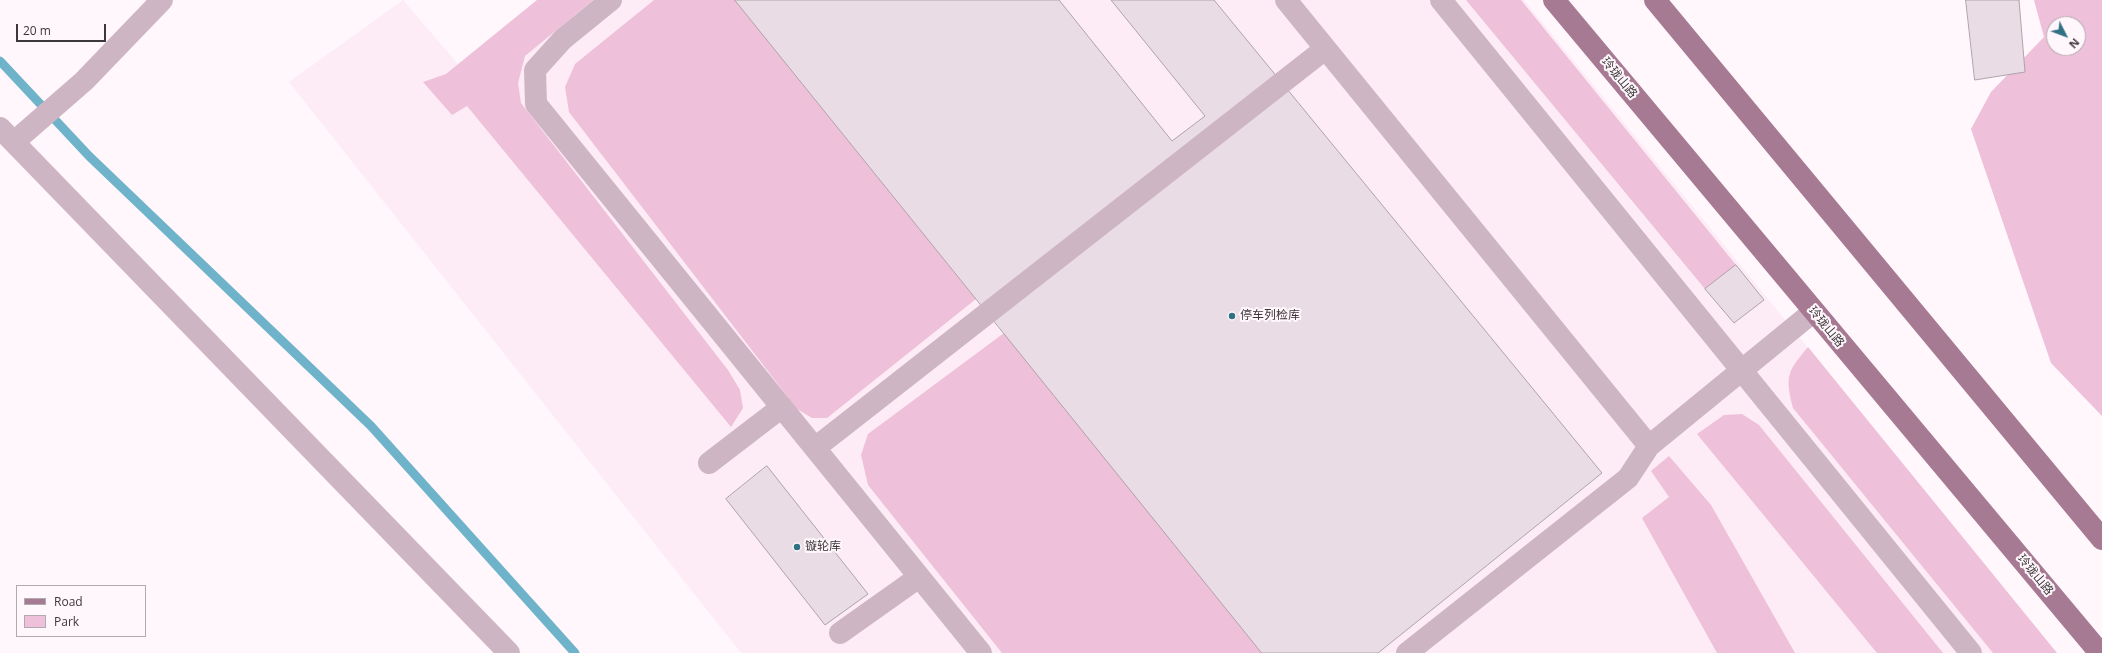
<!DOCTYPE html>
<meta charset="utf-8">
<style>
body{margin:0}
#map{position:relative;width:2102px;height:653px;overflow:hidden;background:#fff7fb;font-family:"Open Sans",sans-serif}
canvas{display:block}
.legend{position:absolute;left:16px;top:585px;width:130px;height:52px;box-sizing:border-box;background:#fff7fb;border:1px solid #b1aaae;margin:0;padding:5px 7px;list-style:none;font-size:12px;color:#3c373a}
.legend li{display:flex;align-items:center;gap:8px;height:20px}
.legend b{width:20px;border:1px solid #b1aaae}
.north{position:absolute;left:2046px;top:16px;width:40px;height:40px;box-sizing:border-box;background:#fff7fb;border:1px solid #b1aaae;border-radius:50%;rotate:132deg;font-size:11px;font-weight:700;line-height:16px;text-align:center;color:#3c373a}
.north::after{content:'';display:block;margin:auto;width:14px;height:18px;background:#317186;clip-path:polygon(50% 0,100% 100%,50% 72%,0 100%)}
.scale{position:absolute;left:16px;top:24px;width:90px;height:18px;box-sizing:border-box;border:2px solid #3c373a;border-top:0;padding-left:5px;font-size:12px;line-height:14px;white-space:nowrap;color:#3c373a;-webkit-text-stroke:3px #fff7fb;paint-order:stroke}
</style>
<div id="map">
<canvas width="2102" height="653"></canvas>
<ul class="legend">
<li><b style="height:5px;background:#a77a94"></b>Road</li>
<li><b style="height:11px;background:#eec0da"></b>Park</li>
</ul>
<div class="north">N</div>
<div class="scale">20 m</div>
</div>
<script>
const ctx = document.querySelector('canvas').getContext('2d');
ctx.lineJoin = 'round';
function fillPath(path, color) { ctx.fillStyle = color; ctx.fill(path, 'evenodd'); }
function stroke(path, color, width, dash) { ctx.strokeStyle = color; ctx.lineWidth = width; ctx.lineCap = dash ? 'butt' : 'round'; ctx.setLineDash(dash || []); ctx.stroke(path); }
function drawText(font, color, halo, rows, align = 'center') {
  ctx.font = font + ' "Open Sans","Noto Sans SC",sans-serif'; ctx.lineWidth = 4; ctx.setLineDash([]); ctx.textBaseline = 'middle'; ctx.strokeStyle = halo; ctx.fillStyle = color; for (const [text, x, y, turn = 0] of rows) {
    ctx.save(); ctx.translate(x, y); ctx.rotate((+turn || 0) * Math.PI / 180); ctx.textAlign = isNaN(turn) ? turn : align; if (halo) ctx.strokeText(text, 0, 0); ctx.fillText(text, 0, 0); ctx.restore();
  }
}
const built = new Path2D(`
 M403,0L458,64L537,0H1524L2057,653H741L289,82Z`);
const green = new Path2D(`
 M537,0H593L525,56L518,83L521,103L728,370L740,390L743,408L731,427L467,106L452,115L423,82L446,74Z
 M654,0H735L976,299L827,418H812L797,409L569,112L565,87L575,64Z
 M1466,0H1521L1736,265L1705,289Z
 M2034,0H2102V416L2051,363L1971,129L1991,92L2044,37ZM2054,24H2078V48H2054Z
 M1004,333L1262,653H1002L868,485L861,455L868,434Z
 M1808,347L2057,653H1993L1793,408C1785,376 1787,372 1808,347Z
 M1742,414L1759,425L1943,653H1877L1697,434L1724,415Z
 M1669,456L1711,505L1795,653H1717L1642,518L1669,497L1651,471Z`);
const stream = new Path2D(`
 M0,61L89,156L371,426L575,653`);
const building = new Path2D(`
 M735,0H1059L1172,141L1205,116L1111,0H1214L1602,473L1378,653H1262Z
 M1966,0H2019L2025,72L1975,80Z
 M1736,265L1764,300L1734,323L1705,289Z
 M767,466L868,594L825,625L726,499Z`);
const minor = new Path2D(`
 M611,0L563,39L535,70L536,104L981,653
 M1286,0L1649,446
 M1441,0L1971,653
 M0,128L509,653
 M14,142L84,81L162,0
 M815,448L1325,49
 M709,463L782,407
 M840,633L919,577
 M1407,653L1628,478L1649,446L1813,312`);
const major = new Path2D(`
 M1554,0L2100,653
 M1655,0L2102,539`);
const markers = [
 [1232,316,4,"#317186"],
 [797,547,4,"#317186"]
];
const streetNames = [
 ["玲珑山路",1619,78,50],
 ["玲珑山路",1826,327,50],
 ["玲珑山路",2035,575,50]
];
const poiNames = [
 ["停车列检库",1240,316],
 ["镟轮库",805,547]
];
fillPath(built, '#fdecf6');
fillPath(green, '#eec0da');
stroke(stream, '#6fb3ca', 9);
fillPath(building, '#e9dce4');
stroke(building, '#afa3aa', 1);
stroke(minor, '#ceb5c3', 22);
stroke(major, '#a77a94', 22);
for (const [x, y, r, color] of markers) { const dot = new Path2D(); dot.arc(x, y, r, 0, 2 * Math.PI); ctx.fillStyle = color; ctx.fill(dot); stroke(dot, '#fff7fb', 1.5); }
drawText('12px', '#3c373a', '#fff7fb', streetNames);
drawText('12px', '#3c373a', '#fff7fb', poiNames, 'left');
</script>
